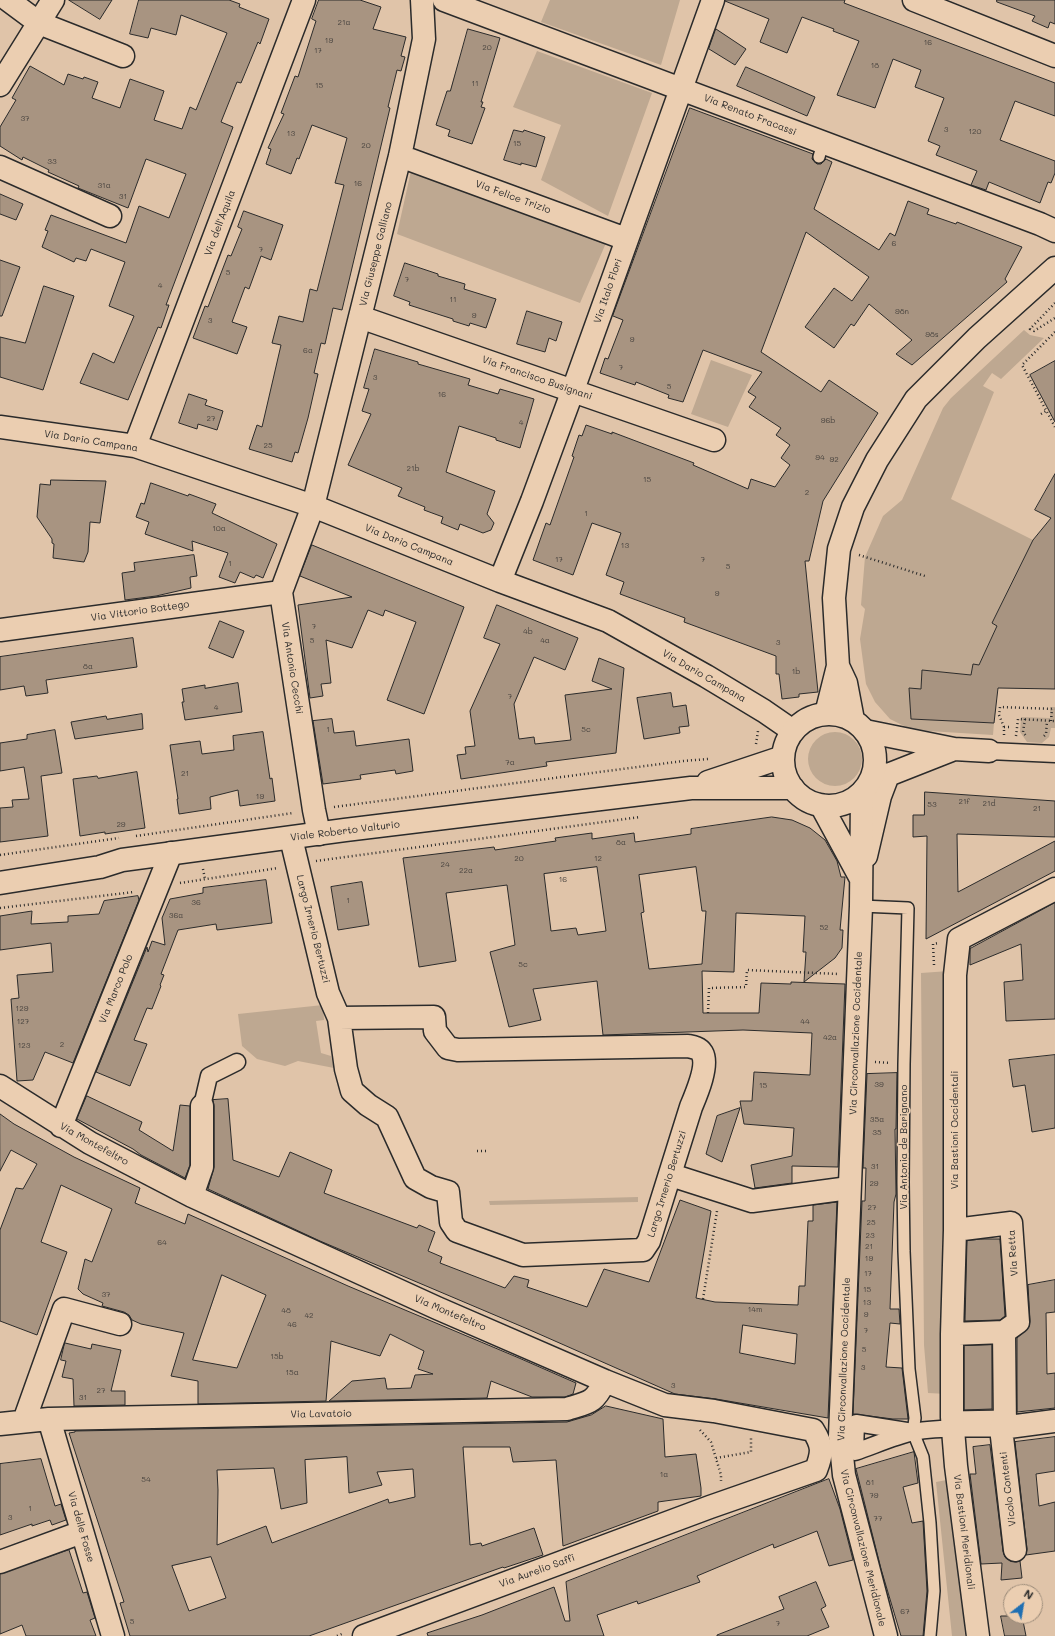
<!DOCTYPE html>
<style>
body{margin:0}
#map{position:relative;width:1055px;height:1636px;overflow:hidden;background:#e0c4a9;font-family:Mali,sans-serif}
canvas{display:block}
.north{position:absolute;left:1003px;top:1584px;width:40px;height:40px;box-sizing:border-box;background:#ebceb1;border:1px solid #9e8d7b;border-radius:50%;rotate:31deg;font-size:11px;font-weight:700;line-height:16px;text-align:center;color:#2b2b2b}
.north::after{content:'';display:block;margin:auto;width:14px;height:18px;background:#1f6fb2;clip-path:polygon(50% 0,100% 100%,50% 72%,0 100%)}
</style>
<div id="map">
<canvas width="1055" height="1636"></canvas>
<div class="north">N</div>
</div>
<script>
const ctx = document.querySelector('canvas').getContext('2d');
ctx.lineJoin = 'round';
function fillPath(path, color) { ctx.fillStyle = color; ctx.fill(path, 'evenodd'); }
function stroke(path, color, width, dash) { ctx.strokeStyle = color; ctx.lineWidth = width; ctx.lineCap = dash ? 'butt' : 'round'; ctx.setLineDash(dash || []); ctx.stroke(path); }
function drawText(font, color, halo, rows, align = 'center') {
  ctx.font = font + ' Mali,sans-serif'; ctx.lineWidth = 3.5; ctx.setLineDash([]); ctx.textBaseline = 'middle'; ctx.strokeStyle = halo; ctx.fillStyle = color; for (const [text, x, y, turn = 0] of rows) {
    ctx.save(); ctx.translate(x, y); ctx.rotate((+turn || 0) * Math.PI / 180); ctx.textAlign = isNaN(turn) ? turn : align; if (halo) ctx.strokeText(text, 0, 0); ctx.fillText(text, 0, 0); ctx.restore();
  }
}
const green = new Path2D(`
 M550,0H680L661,65L541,22Z
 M537,51L652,93L608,216L541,180L561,125L513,107Z
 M411,171L606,243L580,303L397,234Z
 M1024,330L1030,335L1044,338L1001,379L992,373L983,386L994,392L951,499L1033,540L992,623L997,626L979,665L973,664L971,675L922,670L921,689L909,688L911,719L994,723L993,735L912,730L890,719L875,702L866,684L860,639L865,609L861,605L865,557L883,516L902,500L943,408L951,398Z
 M711,360L752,375L728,427L691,414Z
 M1050,707H1055V728H1051L1049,737L1042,743L1027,742L1020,732L1021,717L1050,718Z
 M808 759a27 27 0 1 1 54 0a27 27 0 1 1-54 0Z
 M949,971L947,1394L928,1393L924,1345L921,973Z
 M323,1005L324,1020L316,1021L321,1053L331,1056L334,1068L298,1061L285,1066L257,1059L242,1046L238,1014Z
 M638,1197V1202L490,1205L489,1201Z
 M952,1479L965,1636H952L936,1482Z`);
const building = new Path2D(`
 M69,0H112L100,19Z
 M139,0H229L240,4L239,7L269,19L260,44L258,42L241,83L237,82L221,122L233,127L166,305H169L161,328L158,327L128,400L80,383L93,353L114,363L134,316L109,306L125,262L91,249L86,261L76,258L74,262L42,247L48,231L45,230L51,215L126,243L139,206L169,218L186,174L146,159L128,208L78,188L79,186L48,172L49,170L23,157L22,160L0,146V127L16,100L12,98L30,66L64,85L68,74L83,79L84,77L98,82L92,98L120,108L130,79L164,91L154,120L182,129L190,107L196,110L227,33L181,15L176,35L151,28L148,38L130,34Z
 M319,0H360L381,7L373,29L406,37L401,56L405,57L401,71L397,70L388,107L390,108L342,310L333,308L325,344L321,343L314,373L318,374L308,418L298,453L295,452L292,462L249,449L257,425L262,427L281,345L272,343L279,316L303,322L310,289L317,291L344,185L335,183L347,138L312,125L299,159L297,158L291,174L266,164L271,149L268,148L284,114L281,113L295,76L298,77L316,21L312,19Z
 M725,0H845L844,3L1055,83V116L1015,101L1000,140L1055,161V173L1051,183L1048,182L1040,203L989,182L986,190L971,185L977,171L936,155L940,146L928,141L944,98L915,87L921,70L893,59L875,108L837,95L859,41L833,31L834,29L802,17L787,53L760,42L769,19L725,1Z
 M997,0H1055V24L1050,22L1048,28L1032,21L1035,16L997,2Z
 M468,29L500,38L481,102H483L481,107L485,108L472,144L448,136L450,130L436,125L447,91H450Z
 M716,29L746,49L735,65L709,49Z
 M746,67L815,97L807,116L737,86Z
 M690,108L813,154L812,159L817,164H821L826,159L832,162L814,209L879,250L890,233L895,236L908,201L929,209L927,214L956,224L957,222L1022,247L1005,279L1007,282L912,365L896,354L912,340L869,304L854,326L851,324L834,348L805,327L834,288L852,301L869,277L806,232L761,352L821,392L829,380L878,413L823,501L809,561H805L818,692L799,694V697L782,699L779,674H776V656L684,622L685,618L620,594L624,582L606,575L621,533L592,523L573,575L533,560L546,523L550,525L574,457L572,456L579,435L582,436L586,425L612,434V432L694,463L693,465L748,489L751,479L775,487L790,465L781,458L790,445L776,435L781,428L749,407L756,397L748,392L762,372L703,350L683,402L668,398L669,395L636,382L635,385L600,373L605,358L608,359L623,320L613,316Z
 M514,130L523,132L524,130L545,137L536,167L521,163V165L504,160Z
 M0,194L23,204L16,220L0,214Z
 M244,211L283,225L271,260L261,256L249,289L245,287L232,322L247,327L237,354L193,338L205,306L208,307L228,255L231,256L242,229L238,227Z
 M0,260L20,267L2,316H0Z
 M405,263L438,274V276L465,284L464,289L496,299L486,328L470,323L469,326L453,321V319L409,305L410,302L394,296Z
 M44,286L74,296L43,390L0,377V337L25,343Z
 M527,311L562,322L556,341L549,338L545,352L517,344Z
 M375,349L418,362V364L470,379L468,385L498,394L500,389L534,399L520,448L496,440V438L459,426L446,472L495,491L487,514L494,523L491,530L483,533L460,524L458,530L441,523L443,517L424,510L425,507L398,496L402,488L348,465L371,414L362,411L369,389L364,388Z
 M1055,361V422L1030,375Z
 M189,394L207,400L205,405L223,411L217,430L198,424L197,429L179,423Z
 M1055,474V689L998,688L994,723L911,719L909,688L921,689L922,670L971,675L973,664L979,665L997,626L992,623L1033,540L1051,518L1035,510Z
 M51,480L106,481L100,523L90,522L88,552L84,562L53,558L54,544L52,543V539L37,517L40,484L50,485Z
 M151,483L188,496L189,494L216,504L212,513L277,544L263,578L256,575L254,578L240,572L235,583L219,577L228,553L192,541L193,551L145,534L149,522L136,517L141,503L144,504Z
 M312,545L464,607L424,714L387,700L416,622L385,610L383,616L368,610L352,648L326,640L331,683L321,684L323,696L310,698L298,605L352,597L300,576Z
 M194,555L197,576L190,577L191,588L156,596L125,600L122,573L135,571L134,563Z
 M497,605L578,638L565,670L534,657L514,704L519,739L534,737L535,744L571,740L565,695L612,689L592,681L599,658L624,668L616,753L546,762L547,766L461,779L457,755L466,754L465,747L475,746L470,711L500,644L484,638Z
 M220,621L244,631L233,658L209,648Z
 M133,638L137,667L46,680L48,693L26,696L24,686L0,690V657Z
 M238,683L242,712L185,720L182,702H184L182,689L205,685V688Z
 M671,693L673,707L686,705L689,726L679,727L680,733L644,739L637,698Z
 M142,714L143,729L75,739L71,722L106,716L107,719Z
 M332,719L334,733L354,731L356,746L409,739L413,771L396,774L395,770L360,775L361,779L323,784L313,721Z
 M55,730L62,773L41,776L48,836L0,842V808L13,807L12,800L29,799L24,767L0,771V743L27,739V735Z
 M263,732L270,779L272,778L275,801L240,806L238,790L210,797L211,809L179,814L177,799H178L170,745L200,741L202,754L234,750L233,736Z
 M137,772L145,828L105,834V832L80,836L73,779L97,776L98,778Z
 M925,792L1055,801V837L957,834L958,892L1055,841V871L926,939L927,836L913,837V815H924Z
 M772,817L792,820L810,828L825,840L837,861L841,877H845L840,930H843L842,948L835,958L804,982L806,952H803L805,916L736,913L734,972L702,971L703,1013H759L761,983L791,984V982L845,984L838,1167L792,1166V1183L755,1188L751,1165L792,1156L794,1128L744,1124L740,1101H752L754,1072L810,1075L812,1033L743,1030L603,1035L597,981L533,989L541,1020L509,1027L490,952L515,945L507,885L446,893L456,961L419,967L403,858L494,847L495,850L556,841L555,838L592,833V839L634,833L635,842L691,834V829ZM597,867L606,931L578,935L576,928L551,931L544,874ZM696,867L702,911H706L702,964L649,969L641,913L644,912L639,875Z
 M266,880L272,923L217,930L216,924L178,930L161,974L164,975L160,985L161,986L152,1009L147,1008L134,1040L147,1044L130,1086L96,1072L147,947L148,952L152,941L165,945L162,918L170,899L203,893V888Z
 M362,882L369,925L338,930L331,887Z
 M138,896L139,900L73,1063L45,1052L33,1080L17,1081L11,999L19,998L17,975L53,972L51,943L0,950V916L32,911L31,924L68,922V916L99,914L104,901Z
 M1055,903V1019L1006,1021L1004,982L1023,980L1021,944L970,965V949Z
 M1055,1055V1128L1032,1132L1025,1085L1013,1087L1009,1060Z
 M897,1073L896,1129H895L896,1194L894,1202L890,1309H899L900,1324L890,1323L886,1367L902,1368L908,1419H893L853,1414L862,1201H865L866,1168H863L867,1074Z
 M87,1096L142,1122L139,1130L173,1151L180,1105L190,1106V1165L185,1178L141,1155L133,1149L77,1119Z
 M228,1099L233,1160L279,1177L290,1152L332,1170L324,1193L417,1228L419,1225L435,1232L428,1251L442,1257L440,1263L505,1288L514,1276L529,1280L527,1287L587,1307L604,1269L649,1282L680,1200L711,1211L696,1298L715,1302L798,1305L799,1286H805L808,1221H813V1205L837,1202L828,1418L716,1399L675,1394L530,1330L320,1241L208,1189L214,1167V1106L213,1100ZM743,1325L797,1334L795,1364L740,1353Z
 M740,1108L722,1162L706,1154L717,1116Z
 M0,1114L14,1124L74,1157L140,1188L135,1203L185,1224L188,1214L348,1286L519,1358L576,1383L573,1394L565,1397H532L491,1381L487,1398L329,1401L352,1381L385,1378L387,1389L411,1388L415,1375L433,1374L418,1369L424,1351L390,1334L380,1356L331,1341L326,1401L198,1404V1381L171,1376L184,1333L141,1324L132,1320L129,1315L124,1312L102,1306L103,1303L83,1294L78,1289L85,1259L92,1262L112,1209L61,1185L41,1242L67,1252L37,1335L0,1321V1230L16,1188L23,1189L37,1164L11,1150L0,1171ZM222,1275L266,1295L237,1368L193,1360Z
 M981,1239H1000L1005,1316L1000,1320L965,1321L967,1241Z
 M1055,1280V1312L1046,1313L1047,1374L1055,1373V1408L1017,1412V1338L1029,1327L1030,1321L1028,1285Z
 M65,1343L91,1349L92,1344L121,1350L111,1391H125V1405L74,1406L73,1379L62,1377L66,1361L61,1360Z
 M992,1345V1409L964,1410V1346Z
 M606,1406L663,1419L665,1457L696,1454L701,1488V1496L658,1502V1511L563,1546L556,1460L513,1462L510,1447H463L470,1545L481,1543L482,1546L534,1528L543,1555L504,1568L503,1567L309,1636H130L120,1603L124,1602L69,1433L75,1432V1431L567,1422L591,1415ZM347,1457L349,1493L382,1485L377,1472L413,1469L415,1497L389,1503L388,1499L272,1543L266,1526L217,1545L218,1490L217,1470L274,1468L281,1509L307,1503L305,1460ZM211,1557L226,1598L189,1611L172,1566Z
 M1055,1437V1471L1036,1474L1039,1506L1055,1502V1551L1026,1555L1027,1549L1015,1442Z
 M990,1445L1003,1551L1005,1557L1010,1561L1016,1562L1020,1561L1022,1578L1001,1580L1002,1563L981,1564L970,1474H976L973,1447Z
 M914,1452L918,1483L903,1487L912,1523L923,1521L927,1591L923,1636H901L881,1569L856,1469Z
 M41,1459L55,1506L61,1504L66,1520L52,1525L50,1520L32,1526V1524L0,1535V1464Z
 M829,1479L840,1509L853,1560L829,1566L817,1531L774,1548L773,1544L697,1576L700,1582L638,1604L637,1601L597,1615L604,1636H428L427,1633L482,1615L554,1587L565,1621H570L566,1582Z
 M69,1550L83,1593L87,1592L95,1618L90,1620L96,1636H26L22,1625L0,1634V1574Z
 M816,1582L826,1606L821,1609L829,1627L807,1636H717V1635L784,1609L779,1597Z
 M1001,1616H1022L1026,1636H1005Z`);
const path = new Path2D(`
 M1055,303L1030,329L1034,331L1055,318
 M1055,332L1022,365L1055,427
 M1041,414L1046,411
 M859,555L925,576
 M1025,719L1023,732L1026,736
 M1051,721L1052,709
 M1004,727L999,715L1000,707L1055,709
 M1004,735V727H1012
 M1016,736L1018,719L1055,721
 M1044,736L1046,734L1047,721
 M756,744L758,731
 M334,807L683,761L708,759
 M136,836L293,813
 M0,855L119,838
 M316,861L640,817
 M203,869L205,879
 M180,883L278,868
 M0,908L134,892
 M934,965L933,944L939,943
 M708,1013L709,988L746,987L747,970L839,974
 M875,1062L890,1063
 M477,1151H489
 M703,1299L717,1211
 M700,1430L711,1442L721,1475V1481
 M716,1458L751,1452V1438
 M337,1636L344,1633`);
const service = new Path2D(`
 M819,157L823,143
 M861,906L908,908L904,1064L903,1182L904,1251L909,1369L915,1418L913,1432L923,1457L930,1523L934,1591L930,1636
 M952,1417L1005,1416`);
const pedestrian = new Path2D(`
 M989,751L1055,754
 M202,1106L209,1076L237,1062
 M913,1432L856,1423L855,1452C873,1446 895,1436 914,1432C942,1426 972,1430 1001,1428`);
const minor = new Path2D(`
 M8,0L39,23L123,56
 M444,0L1040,224L1055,231
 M914,0L1055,56
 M0,85L53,0
 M400,156L626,239
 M0,167L110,216
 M360,317L714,440
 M0,427L135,446L313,506L500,581L608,621L706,676L764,711L793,731
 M135,446L304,0
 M500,581L532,501L573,390L713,0
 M0,630L281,592
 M865,731L954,749L989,751
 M874,773L888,775L954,749
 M319,834L314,810L281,592L313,506L400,156L424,39L422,0
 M291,838L328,993L339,1018L346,1069L352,1091L368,1105L387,1117L415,1178L431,1187L448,1192L451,1222L457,1231L523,1255L643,1250L649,1241L691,1107C696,1095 709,1065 702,1053C699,1048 693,1047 688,1046L458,1050L448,1048L435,1031L434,1017L339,1018
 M866,856L880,796L888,775
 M0,1086L90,1143L192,1196L437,1308L605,1381L665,1405L714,1411L813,1430C823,1446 823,1452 816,1470L710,1507L364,1636
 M61,1126L171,853
 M671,1175L752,1201L849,1188
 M192,1196L202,1167V1106
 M1004,1332L1005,1427
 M952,1334L1004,1332L1018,1322L1011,1223L955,1230
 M49,1419L113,1636
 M24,1421L64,1309L120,1324
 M0,1424L49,1419L567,1409C590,1402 594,1403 605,1381
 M1015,1550L1001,1428L1055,1421
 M0,1562L82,1532
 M978,1636L956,1466L952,1417V1334L955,1230V975L959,939L1055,889`);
const tertiary = new Path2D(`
 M838,666L846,683L853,720
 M826,714L838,666L834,598L839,549L853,507L877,460L916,399L977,338L1055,268
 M783 760a46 46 0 1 1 92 0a46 46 0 1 1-92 0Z
 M708,782L783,757
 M862,792L861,906L840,1436L844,1475L886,1636
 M821,805L860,877
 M0,883L100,867L122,860L345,830L691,788H793`);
const numberNames = [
 ["21a",344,23],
 ["19",329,41],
 ["16",928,43],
 ["20",487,48],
 ["17",318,51],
 ["18",875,66],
 ["11",475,84],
 ["15",319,86],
 ["37",25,119],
 ["3",946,130],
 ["120",975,132],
 ["13",291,134],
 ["15",517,144],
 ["20",366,146],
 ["33",52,162],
 ["16",358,184],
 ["31a",104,186],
 ["31",123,197],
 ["6",894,244],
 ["7",261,250],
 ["5",228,273],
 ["7",407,280],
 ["4",160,286],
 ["11",453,300],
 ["98n",902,312],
 ["9",474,316],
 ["3",210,321],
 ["98s",932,335],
 ["9",632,340],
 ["6a",308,351],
 ["7",621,368],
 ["3",375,378],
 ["5",669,387],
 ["16",442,395],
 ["27",211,419],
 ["96b",828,421],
 ["4",521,423],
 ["25",268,446],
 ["94",820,458],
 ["92",834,460],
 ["21b",413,469],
 ["15",647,480],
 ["2",807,493],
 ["1",586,514],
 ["10a",219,529],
 ["13",625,546],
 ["17",559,560],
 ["7",703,560],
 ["1",230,564],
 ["5",728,567],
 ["9",717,594],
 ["7",314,627],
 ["4b",528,632],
 ["5",312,641],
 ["4a",545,641],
 ["3",778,643],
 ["8a",88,667],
 ["1b",796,672],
 ["7",510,697],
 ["4",216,708],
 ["1",328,730],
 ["5c",586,730],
 ["7a",510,763],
 ["21",185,774],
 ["19",260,797],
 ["21f",964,802],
 ["21d",989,804],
 ["53",932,805],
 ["21",1037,809],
 ["29",121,825],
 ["8a",621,843],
 ["20",519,859],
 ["12",598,859],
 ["24",445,865],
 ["22a",466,871],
 ["16",563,880],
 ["1",348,901],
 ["36",196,903],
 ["36a",176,916],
 ["52",824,928],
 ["5c",523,965],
 ["129",22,1009],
 ["127",23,1022],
 ["44",805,1022],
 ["42a",830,1038],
 ["2",62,1045],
 ["123",24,1046],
 ["39",879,1085],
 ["15",763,1086],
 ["35a",877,1120],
 ["35",877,1133],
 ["31",875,1167],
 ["29",874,1184],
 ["27",872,1208],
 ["25",871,1223],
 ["23",870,1236],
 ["64",162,1243],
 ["21",869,1247],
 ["19",869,1259],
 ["17",868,1274],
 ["15",867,1290],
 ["37",106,1295],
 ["13",867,1303],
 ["14m",755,1310],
 ["48",286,1311],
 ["9",866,1315],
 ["42",309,1316],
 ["46",292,1325],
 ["7",866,1331],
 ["5",864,1350],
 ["15b",277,1357],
 ["3",863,1368],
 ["15a",292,1373],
 ["3",673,1386],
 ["27",101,1391],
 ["31",83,1398],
 ["1a",664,1475],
 ["54",146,1480],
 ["81",870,1483],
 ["79",874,1496],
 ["1",30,1509],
 ["3",10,1518],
 ["77",878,1519],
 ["67",905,1612],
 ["5",132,1622],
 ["7",778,1624]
];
const streetNames = [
 ["Via Renato Fracassi",750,115,21],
 ["Via Felice Trizio",513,197,20],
 ["Via dell'Aquila",220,223,-69],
 ["Via Giuseppe Galliano",376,254,-76],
 ["Via Italo Flori",608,291,-71],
 ["Via Francisco Busignani",537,378,19],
 ["Via Dario Campana",91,441,9],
 ["Via Dario Campana",409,545,22],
 ["Via Vittorio Bottego",140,611,-8],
 ["Via Antonio Cecchi",292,668,81],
 ["Via Dario Campana",704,676,30],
 ["Viale Roberto Valturio",345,831,-7],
 ["Largo Irnerio Bertuzzi",313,929,76],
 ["Via Marco Polo",116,989,-68],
 ["Via Circonvallazione Occidentale",856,1033,-88],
 ["Via Bastioni Occidentali",955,1130,-90],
 ["Via Montefeltro",94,1144,29],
 ["Via Antonia de Barignano",904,1147,-90],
 ["Largo Irnerio Bertuzzi",667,1184,-73],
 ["Via Retta",1013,1253,-94],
 ["Via Montefeltro",450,1313,23],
 ["Via Circonvallazione Occidentale",844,1359,-88],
 ["Via Lavatoio",321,1414,-1],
 ["Vicolo Contenti",1008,1489,-97],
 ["Via delle Fosse",81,1527,74],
 ["Via Bastioni Meridionali",964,1532,83],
 ["Via Circonvallazione Meridionale",863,1548,76],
 ["Via Aurelio Saffi",537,1571,-20]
];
fillPath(green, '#bea891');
fillPath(building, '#a89481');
stroke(building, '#2b2b2b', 1);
stroke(service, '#2b2b2b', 14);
stroke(pedestrian, '#2b2b2b', 19);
stroke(minor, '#2b2b2b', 25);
stroke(tertiary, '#2b2b2b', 25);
stroke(path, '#2b2b2b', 2.5, [1, 3]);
stroke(service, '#ebceb1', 11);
stroke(pedestrian, '#ebceb1', 16);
stroke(minor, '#ebceb1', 22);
stroke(tertiary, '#ebceb1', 22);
drawText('8px', '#4a4540', null, numberNames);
drawText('10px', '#2b2b2b', '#ebceb1', streetNames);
</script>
